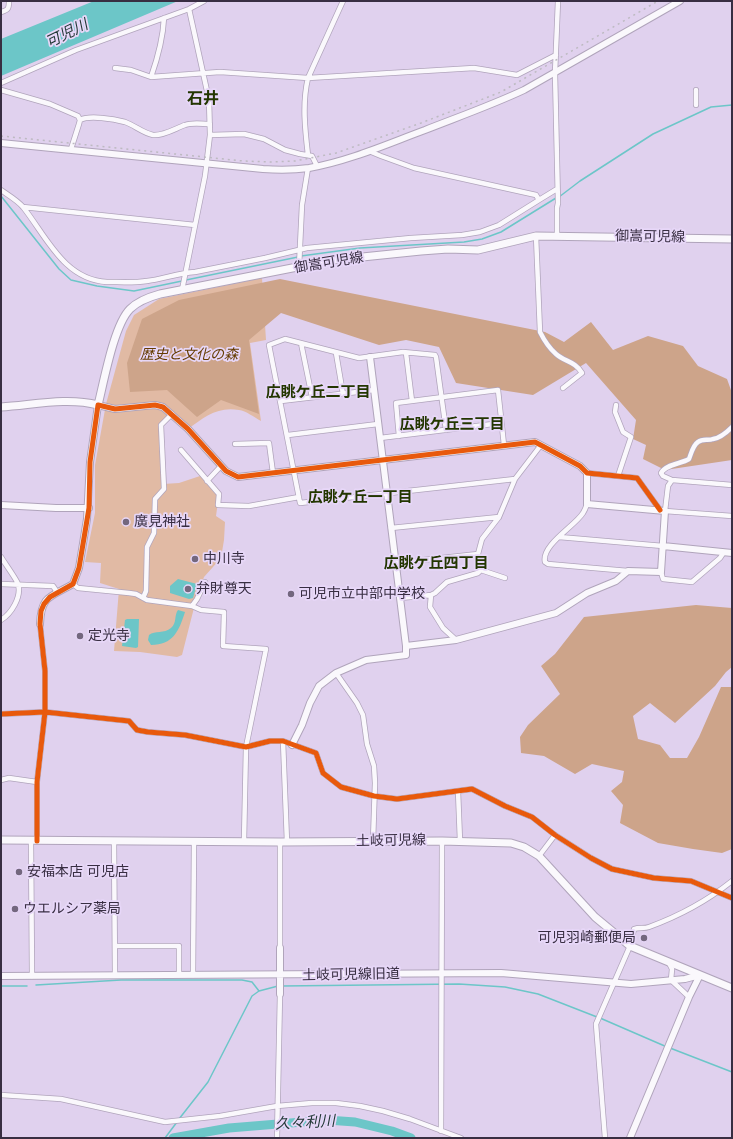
<!DOCTYPE html>
<meta charset="utf-8">
<style>
body{margin:0}
#map{position:relative;width:733px;height:1139px;overflow:hidden;background:#e0d1ee;font-family:"Libre Baskerville",serif}
canvas{display:block}
.frame{position:absolute;inset:0;border:2px solid #382e42;pointer-events:none}
</style>
<div id="map">
<canvas width="733" height="1139"></canvas>
<div class="frame"></div>
</div>
<script>
const ctx = document.querySelector('canvas').getContext('2d');
ctx.lineJoin = 'round';
function fillPath(path, color) { ctx.fillStyle = color; ctx.fill(path, 'evenodd'); }
function stroke(path, color, width, dash) { ctx.strokeStyle = color; ctx.lineWidth = width; ctx.lineCap = dash ? 'butt' : 'round'; ctx.setLineDash(dash || []); ctx.stroke(path); }
function drawText(font, color, halo, rows, align = 'center') {
  ctx.font = font + ' "Libre Baskerville","Noto Sans JP",serif'; ctx.lineWidth = 3.5; ctx.setLineDash([]); ctx.textBaseline = 'middle'; ctx.strokeStyle = halo; ctx.fillStyle = color; for (const [text, x, y, turn = 0] of rows) {
    ctx.save(); ctx.translate(x, y); ctx.rotate((+turn || 0) * Math.PI / 180); ctx.textAlign = isNaN(turn) ? turn : align; if (halo) ctx.strokeText(text, 0, 0); ctx.fillText(text, 0, 0); ctx.restore();
  }
}
const green = new Path2D(`
 M262,278L266,340L250,343L261,421C254,417 246,411 239,410C218,406 204,417 188,429L172,414L161,425L163,484L179,483L203,475L219,494L216,516L225,522L224,540L221,558L204,577L197,596L182,655L177,657L140,652L114,651L119,589L100,583L101,563L85,562L95,513V465L106,404L126,331L134,315L159,299Z`);
const forest = new Path2D(`
 M280,279L545,332L564,342L591,322L613,350L648,336L683,346L698,366L727,379L732,393V460L665,470L643,459L646,445L633,439L636,420L586,363L533,395L456,383L439,347L406,340L379,345L281,313L249,340L259,414L221,400L197,417L167,390L130,392L127,363L142,319L179,300Z
 M696,605L732,608V667L726,672L715,686L675,723L650,703L633,716L638,739L660,745L670,758H687L699,737L721,687H732V849L722,853L693,849L658,843L620,823L623,805L611,791L622,782L624,771L592,764L575,774L544,756L521,753L520,737L528,725L560,694L541,666L555,654L584,617Z`);
const water = new Path2D(`
 M94,1H178L1,76V39Z
 M178,579L197,584L193,598L189,599L170,593V586Z
 M178,610L185,612C179,631 173,645 151,645L148,640L149,635C155,630 164,634 171,628C177,623 174,615 178,610Z
 M127,619H139L138,647L136,648L122,646L125,620Z`);
const stream = new Path2D(`
 M1,196L59,269L71,280L97,286L134,291L182,281
 M559,197L580,181L653,134L711,107L732,105
 M301,256L360,248L464,242L482,239L501,232L556,198
 M186,280L298,257
 M36,985L121,980H242L252,982L259,991L278,986
 M1,986H27
 M282,986L459,984L505,987L538,994L597,1017
 M600,1018L667,1047
 M670,1048L732,1072
 M179,1119L208,1082L252,996L259,991
 M165,1138L177,1122`);
const river = new Path2D(`
 M173,1138L229,1128L327,1120L355,1122L392,1131L411,1138`);
const minor = new Path2D(`
 M1,12C8,10 9,9 9,1
 M115,68L131,70L151,77L220,72L308,78L474,68L517,75L556,55
 M151,77C158,57 163,39 164,18
 M1,83L76,50L189,9L204,1
 M1,90L50,104L78,116L80,120L79,124L71,149
 M696,90V105
 M80,120C89,115 114,119 125,122C134,125 143,133 153,135C164,136 176,128 185,125C193,122 202,124 210,124
 M210,135L244,134L264,139L285,150L300,154L312,156L317,166
 M369,151L381,156L414,168L536,195L539,200L557,189
 M308,155C305,130 302,103 308,78L343,1
 M1,190C8,195 17,200 23,207C46,236 64,280 107,282C120,282 134,283 147,281C163,279 178,273 195,272L265,258L307,248L411,238L462,235L480,232L499,225L539,200
 M23,207L195,225
 M536,236L540,332C544,340 549,348 556,354C565,362 575,361 582,373L563,388
 M557,236V208L558,203L555,73L558,1
 M299,267L302,205L308,168
 M182,290L205,176L210,135L209,100L189,9
 M301,343L312,397
 M336,353L343,394
 M406,353L412,401
 M281,401L374,390
 M616,405L615,412L623,432L631,437L618,476
 M732,427C727,432 720,438 713,439C708,441 703,438 698,442C693,445 691,454 689,459C681,464 666,464 661,473L663,476L672,480L732,485
 M446,430L436,357L435,355L403,352L359,358L285,339L269,345L300,503L515,479L541,445
 M288,435L378,424
 M399,436L396,403L498,390L504,445
 M380,438L501,423
 M235,444L269,443L273,473
 M181,450L219,494L218,505L249,506L299,497
 M587,473L637,478L660,510
 M672,480L668,486L665,511L732,516
 M207,481L221,466
 M587,504C586,507 585,510 583,513C575,526 541,545 545,562L548,564L628,571
 M391,528L499,517
 M559,537L663,546
 M1,557C4,562 17,580 18,584C22,597 11,614 1,620
 M396,563L478,554
 M481,570L505,578
 M661,572L663,579L692,582L720,558L724,552
 M1,584L53,586L57,592
 M73,584L78,588L129,593L136,594L147,600L192,606L201,610L224,612L223,646L266,649L246,747L244,841
 M431,595L430,607L443,628L456,640
 M143,598L146,591L147,547L154,533L155,499L164,489L161,425L172,414
 M400,598L431,595L435,593L447,582L478,573L481,570L478,554L482,539L499,517L515,479
 M192,606L197,599L205,582
 M336,673L357,703L363,715L367,744L374,766L375,783L373,841
 M1,714L45,712L129,721L137,730L148,732L185,735L246,747L270,741H283L316,753L323,773L341,787L374,796L397,799L472,789L505,806L532,817L555,835L591,858L612,869L654,878L691,881L732,898
 M283,741L287,842
 M1,780L9,778L37,782
 M458,791L460,841
 M31,841L32,976
 M37,841V782L45,712V671L40,624
 M114,841L115,975
 M280,842V948
 M539,856L555,835
 M115,946H179V975
 M669,963L672,969L671,980L689,997
 M193,975L194,842
 M1,1095L61,1099L165,1122L220,1116L277,1106L312,1103H336L360,1106L383,1111L410,1119L461,1138
 M441,1131L442,841
 M277,1138L280,994
 M605,1138L596,1024L630,946L634,929C639,927 644,929 649,927C679,916 707,901 732,881`);
const tertiary = new Path2D(`
 M1,143L263,169C278,170 294,170 309,168C349,161 387,144 425,130C458,117 492,105 524,90L680,1
 M1,505L56,508H89
 M663,546L732,553
 M40,624C41,595 51,597 73,584L79,568L87,519L90,462L98,405L115,409L155,405L163,407L188,429L226,471L238,477L535,442L580,466L587,473V504L665,511L661,572L628,571L616,581L587,593L556,613L456,640L406,646
 M292,745L302,725L310,703L319,686L336,673L366,660L406,655V646L370,357
 M280,948V994
 M1,976L501,973L631,984L685,979L700,975
 M630,1138L689,997L700,975`);
const secondary = new Path2D(`
 M1,407C33,405 67,397 98,405C104,381 114,325 130,309C138,301 149,297 160,294L333,260L421,251L448,249L478,250L536,236L732,239`);
const primary = new Path2D(`
 M1,840L280,842L442,841L511,843L524,847L539,856L595,917L630,946L732,988`);
const rail = new Path2D(`
 M1,136L243,161L270,162L295,161L336,153L421,123L501,92L658,1`);
const cycleway = new Path2D(`
 M1,714L45,712L129,721L137,730L148,732L185,735L246,747L270,741H283L316,753L323,773L341,787L374,796L397,799L472,789L505,806L532,817L555,835L591,858L612,869L654,878L691,881L732,898
 M37,841V782L45,712V671L40,624L41,611L44,604L50,597L73,584L79,568L89,508L90,462L98,405L115,409L155,405L163,407L188,429L226,471L238,477L535,442L580,466L587,473L637,478L660,510`);
const markers = [
 [126,522,4,"#73677e"],
 [195,559,4,"#73677e"],
 [188,589,4,"#73677e"],
 [291,594,4,"#73677e"],
 [80,636,4,"#73677e"],
 [19,872,4,"#73677e"],
 [15,909,4,"#73677e"],
 [644,938,4,"#73677e"]
];
const streetNames = [
 ["御嵩可児線",650,237,1],
 ["御嵩可児線",329,263,-9],
 ["土岐可児線",391,841,-1],
 ["土岐可児線旧道",351,975,-1]
];
const parkNames = [
 ["歴史と文化の森",189,355]
];
const poiNames = [
 ["廣見神社",134,522],
 ["中川寺",203,559],
 ["弁財尊天",196,589],
 ["可児市立中部中学校",299,594],
 ["定光寺",88,636],
 ["安福本店 可児店",27,872],
 ["ウエルシア薬局",23,909],
 ["可児羽崎郵便局",636,938,"right"]
];
const waterNames = [
 ["可児川",67,34,-26],
 ["久々利川",305,1123,-3]
];
const neighbourhoodNames = [
 ["広眺ケ丘二丁目",318,393],
 ["広眺ケ丘三丁目",452,425],
 ["広眺ケ丘一丁目",360,498],
 ["広眺ケ丘四丁目",436,564]
];
const quarterNames = [
 ["石井",203,99]
];
fillPath(green, '#e1baa4');
fillPath(forest, '#cda48a');
fillPath(water, '#6cc6c8');
stroke(stream, '#6cc6c8', 1.5);
stroke(river, '#6cc6c8', 9);
stroke(minor, '#b0a4bb', 6);
stroke(tertiary, '#b0a4bb', 8);
stroke(secondary, '#b0a4bb', 9);
stroke(primary, '#b0a4bb', 9);
stroke(minor, '#faf8fc', 4.5);
stroke(tertiary, '#faf8fc', 6);
stroke(secondary, '#faf8fc', 7);
stroke(primary, '#faf8fc', 7);
stroke(rail, '#bdbac1', 1.5, [2, 4]);
stroke(cycleway, '#e8590c', 5);
for (const [x, y, r, color] of markers) { const dot = new Path2D(); dot.arc(x, y, r, 0, 2 * Math.PI); ctx.fillStyle = color; ctx.fill(dot); stroke(dot, '#e7d7f8', 1.5); }
drawText('14px', '#382e42', '#e7d7f8', streetNames);
drawText('italic 14px', '#653c01', '#e7d7f8', parkNames);
drawText('14px', '#382e42', '#e7d7f8', poiNames, 'left');
drawText('italic 15px', '#1f3533', '#e7d7f8', waterNames);
drawText('bold 15px', '#233600', '#e7d7f8', neighbourhoodNames);
drawText('bold 16px', '#233600', '#e7d7f8', quarterNames);
</script>
